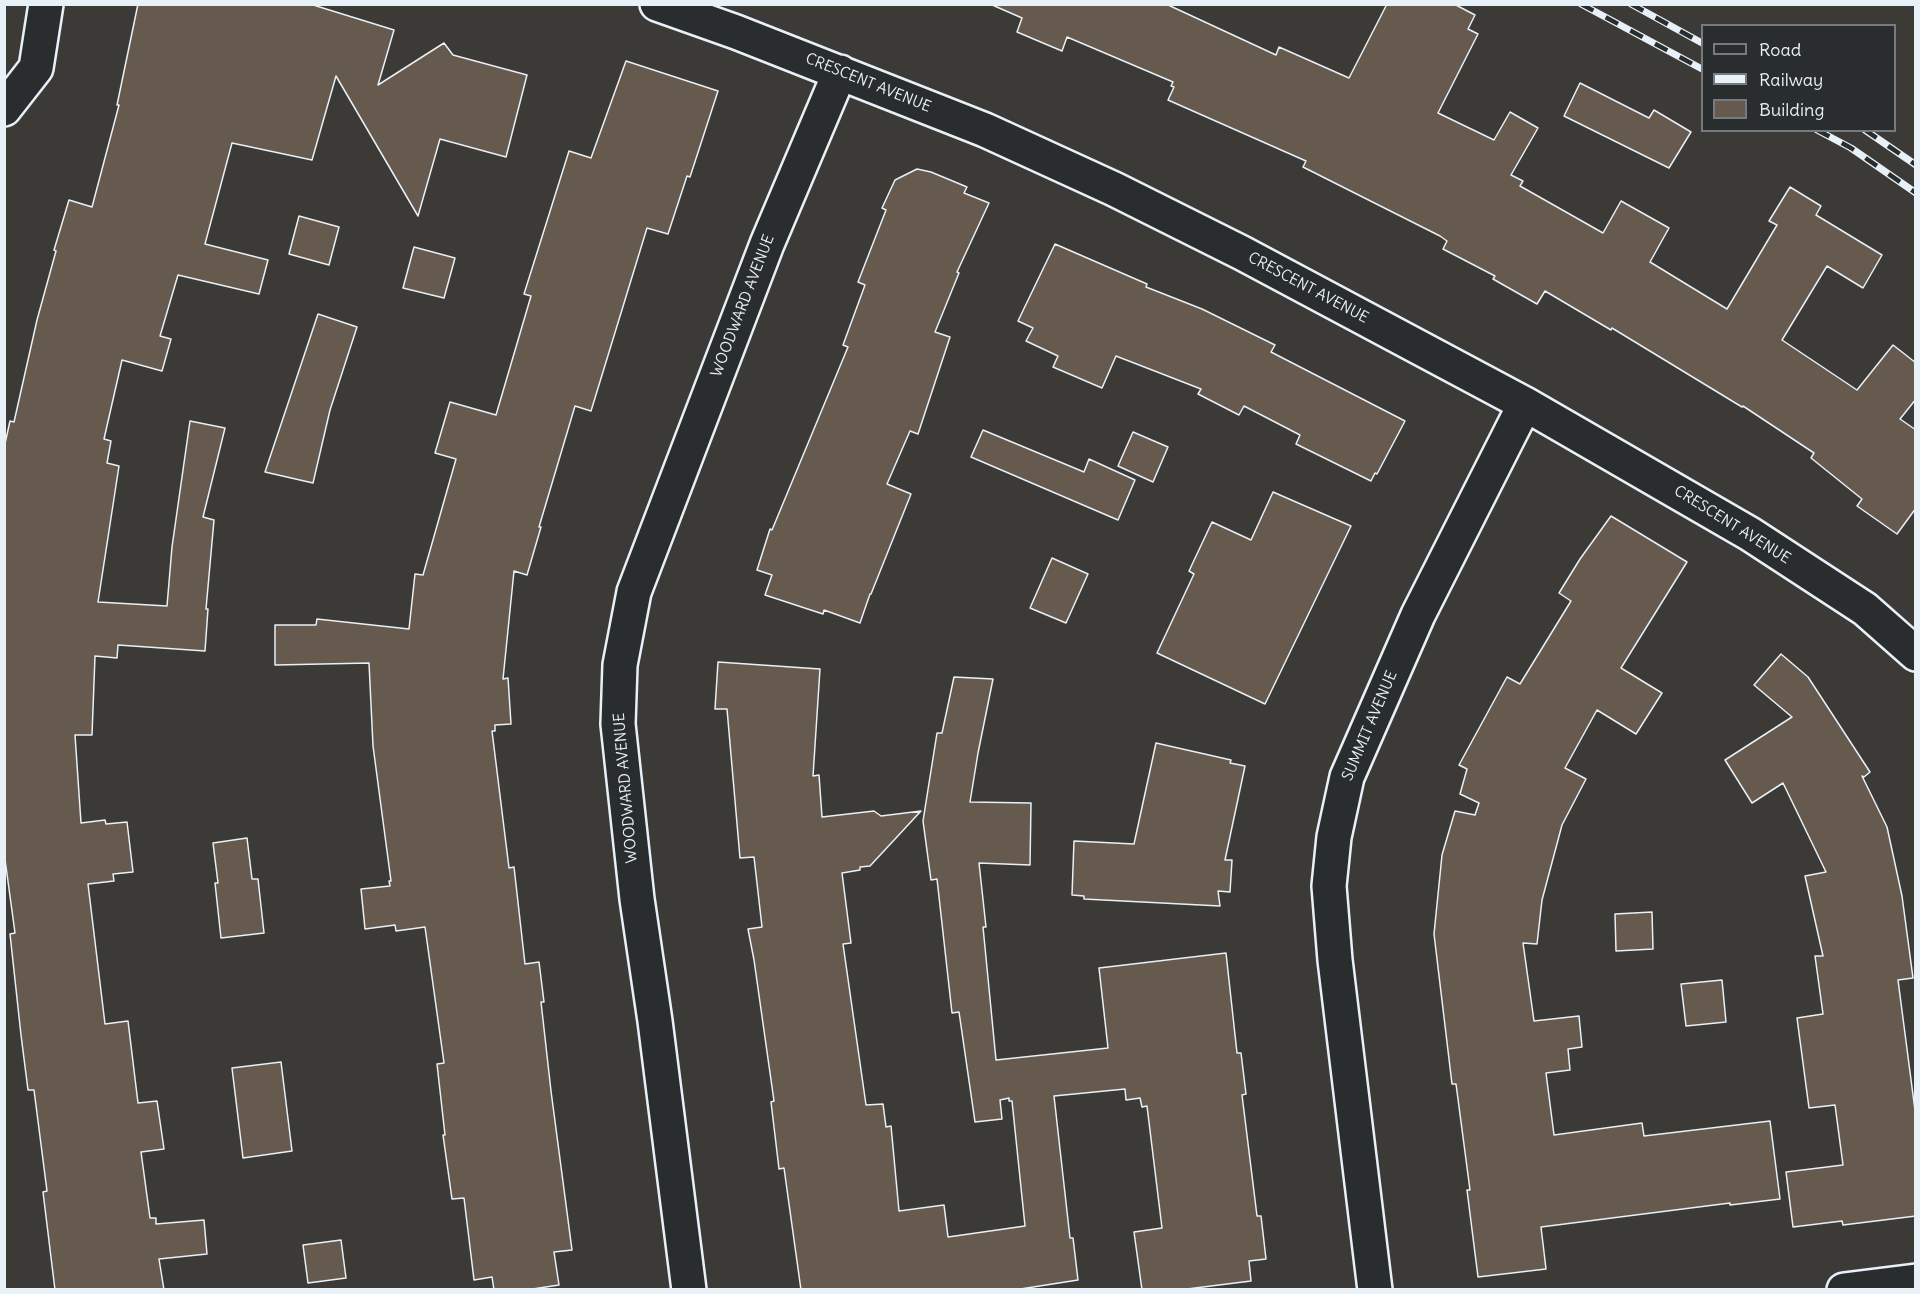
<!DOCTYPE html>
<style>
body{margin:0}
#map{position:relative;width:1920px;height:1294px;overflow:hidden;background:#3c3a37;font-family:Delius,sans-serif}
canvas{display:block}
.frame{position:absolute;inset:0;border:6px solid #e8f1f8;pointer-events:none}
.legend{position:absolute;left:1701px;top:24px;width:195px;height:108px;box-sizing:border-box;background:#2a2d2e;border:2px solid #767b7f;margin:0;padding:8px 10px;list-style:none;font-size:18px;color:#e8f1f8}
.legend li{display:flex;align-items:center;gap:12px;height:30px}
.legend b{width:30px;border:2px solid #767b7f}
</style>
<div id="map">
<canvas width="1920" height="1294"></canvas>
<div class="frame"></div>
<ul class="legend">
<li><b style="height:8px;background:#2a2d2e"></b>Road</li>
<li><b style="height:8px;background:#e8f1f8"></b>Railway</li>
<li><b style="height:16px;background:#66594d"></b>Building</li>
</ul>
</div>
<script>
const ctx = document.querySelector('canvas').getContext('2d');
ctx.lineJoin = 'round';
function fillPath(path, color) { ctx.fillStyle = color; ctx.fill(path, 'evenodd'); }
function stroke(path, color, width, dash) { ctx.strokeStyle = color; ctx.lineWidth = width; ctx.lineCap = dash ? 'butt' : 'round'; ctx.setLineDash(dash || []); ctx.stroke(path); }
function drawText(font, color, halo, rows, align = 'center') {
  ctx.font = font + ' Delius,sans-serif'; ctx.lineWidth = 4.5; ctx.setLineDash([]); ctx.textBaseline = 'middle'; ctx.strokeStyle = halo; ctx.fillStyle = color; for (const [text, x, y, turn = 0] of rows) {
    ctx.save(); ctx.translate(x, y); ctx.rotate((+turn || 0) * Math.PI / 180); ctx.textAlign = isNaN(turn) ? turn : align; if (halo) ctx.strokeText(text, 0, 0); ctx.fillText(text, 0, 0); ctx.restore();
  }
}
const building = new Path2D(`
 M138,4H310L394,30L378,85L444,43L453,55L527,75L506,157L440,139L418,216L336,76L312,160L232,143L205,244L268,260L259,294L178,275L160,336L171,339L162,371L122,360L104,439L111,441L107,463L119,466L98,602L167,606L172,547L190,421L225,428L203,517L214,520L206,609H208L205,651L118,645L117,658L95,656L92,735H75L81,823L105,820L106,824L127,822L133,872L113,874L114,881L88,884L105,1024L128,1021L138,1103L157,1101L164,1149L141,1152L150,1218H156V1224L204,1220L207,1254L159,1259L164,1290H55L43,1192L47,1191L34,1090H28L21,1035L10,934L15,933L4,852V448L10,421L14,422L37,320L56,251L54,250L69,200L92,207L119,105H117Z
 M990,4H1166L1276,55L1279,47L1349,78L1387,4H1454L1475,15L1468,29L1478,34L1438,113L1494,140L1510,112L1538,128L1511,175L1523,181L1520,186L1603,233L1621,201L1669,228L1650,262L1727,309L1777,225L1769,221L1790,187L1821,206L1816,215L1882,255L1863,288L1827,266L1782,340L1857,390L1893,345L1916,363V399L1900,419L1916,430V508L1897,534L1857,506L1862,499L1811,458L1814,453L1743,406L1742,407L1612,328L1611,330L1545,291L1537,304L1493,279L1495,276L1443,249L1447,241L1440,236L1303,167L1306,161L1168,100L1174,87L1171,86L1173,82L1067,37L1062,51L1017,32L1022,18Z
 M626,61L718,91L690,177L687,176L668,234L647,228L591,411L575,406L539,527H541L527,575L514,571L503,679L508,678L511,724L495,725V731H492L509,868L514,867L525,964L539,962L544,1002H541L551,1091L572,1250L554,1252L559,1285L526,1290H494L492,1277L474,1280L464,1198L452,1199L443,1135H445L437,1064L444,1063L425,927L396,931L395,925L365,929L361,889L390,886L389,881H391L373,746L369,663L275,665V625H316L317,619L409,629L415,574L423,575L456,459L435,453L450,402L496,415L531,296L524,294L569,151L591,158Z
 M1580,83L1649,118L1654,110L1691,132L1669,168L1564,116Z
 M917,169L931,172L967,187L964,193L989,203L957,272L959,273L935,332L950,337L918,434L910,431L887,484L911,494L871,594H870L860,623L824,610L823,614L765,595L772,575L757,570L770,529L772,530L848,347L843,345L865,285L858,282L886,210L882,208L895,180Z
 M299,216L339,227L329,265L289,254Z
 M1055,244L1147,284L1146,287L1202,309L1275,345L1271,352L1405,421L1377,474L1375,473L1371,481L1296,444L1300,435L1244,406L1239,415L1198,394L1201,389L1116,356L1102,388L1053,367L1058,356L1026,341L1033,328L1018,321Z
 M414,247L455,258L444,298L403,288Z
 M318,314L357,327L330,410L313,483L265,472Z
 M983,430L1084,472L1089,459L1135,480L1118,520L971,457Z
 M1133,432L1168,447L1153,482L1118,466Z
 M1273,492L1351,526L1265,704L1157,653L1194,574L1189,571L1212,522L1251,540Z
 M1611,516L1687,562L1621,668L1662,693L1636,734L1597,710L1565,768L1586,779L1562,825L1542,900L1537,944L1523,943L1534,1021L1579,1016L1582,1047L1568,1049L1570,1070L1546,1073L1554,1135L1642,1123L1644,1136L1770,1121L1780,1199L1730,1205V1203L1541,1227L1546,1269L1478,1277L1467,1190H1470L1456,1084H1452L1434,934L1442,855L1455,811L1475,815L1479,803L1460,794L1467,769L1459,765L1507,677L1520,684L1571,601L1559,593L1580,559Z
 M1052,558L1088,574L1066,623L1030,608Z
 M1781,654L1808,677L1870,772L1864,777L1862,776L1887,827L1902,896L1913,978L1898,980L1916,1118V1216L1843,1225L1842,1221L1793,1227L1786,1172L1843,1165L1835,1105L1809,1108L1797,1018L1823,1014L1815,956H1823L1805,876L1826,872L1783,783L1752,803L1725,760L1792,717L1754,685Z
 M718,662L820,669L813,776L819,775L822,817L874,811L881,816L921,811L870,866L860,867V870L842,873L851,943L843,944L866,1105L883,1104L886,1127L891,1126L899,1211L944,1205L948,1237L1025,1226L1012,1101H1009V1098L1000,1100L1002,1119L975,1122L959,1012L952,1013L937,879L931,880L923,821L937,733H942L954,677L993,679L978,753L970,802L1031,803L1030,865L979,863L986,927H983L996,1060L1108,1048L1099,968L1226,953L1237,1053H1241L1246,1094L1242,1095L1257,1216H1261L1266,1259L1249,1261L1251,1281L1179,1290H1142L1134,1232L1162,1228L1147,1106L1142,1107L1140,1098L1126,1100L1125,1089L1054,1096L1070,1238H1073L1078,1280L1014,1290H801L784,1168L779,1169L771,1102L774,1101L754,960L748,929L762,927L754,857L740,858L727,709H715Z
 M1156,743L1231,760L1230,763L1245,766L1225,860H1232L1230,892L1218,891L1220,906L1084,899V896L1072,895L1074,841L1134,844Z
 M247,838L252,879H258L264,933L221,938L215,883H218L213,843Z
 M1652,912L1653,949L1616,951L1615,914Z
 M1722,980L1726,1022L1686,1026L1681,984Z
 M281,1062L292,1151L243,1158L232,1068Z
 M341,1240L346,1278L308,1283L303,1245Z`);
const minor = new Path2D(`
 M657,4L736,32L985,130L1114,189L1242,253L1525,404L1750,534L1865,609L1916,654
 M4,109L36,68L46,4
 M689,1290L655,1021L637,899L618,724L620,665L634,592L767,244L840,72
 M1375,1290L1335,960L1329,886L1334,837L1347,777L1418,615L1525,404`);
const tertiary = new Path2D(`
 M1844,1290L1916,1281`);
const rail = new Path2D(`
 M1581,4L1702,69
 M1631,4L1702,43
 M1817,130L1851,148L1916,193
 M1865,130L1916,165`);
const streetNames = [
 ["CRESCENT AVENUE",868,83,22],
 ["CRESCENT AVENUE",1308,288,28],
 ["WOODWARD AVENUE",743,306,-69],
 ["CRESCENT AVENUE",1732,525,32],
 ["SUMMIT AVENUE",1370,726,-67],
 ["WOODWARD AVENUE",626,788,-95]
];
fillPath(building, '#66594d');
stroke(building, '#e8f1f8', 1.5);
stroke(minor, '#e8f1f8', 38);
stroke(tertiary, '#e8f1f8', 38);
stroke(minor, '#2a2d2e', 33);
stroke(tertiary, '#2a2d2e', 33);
stroke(rail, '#e8f1f8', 7);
stroke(rail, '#2a2d2e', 4.5, [14]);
drawText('15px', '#e8f1f8', '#2a2d2e', streetNames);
</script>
